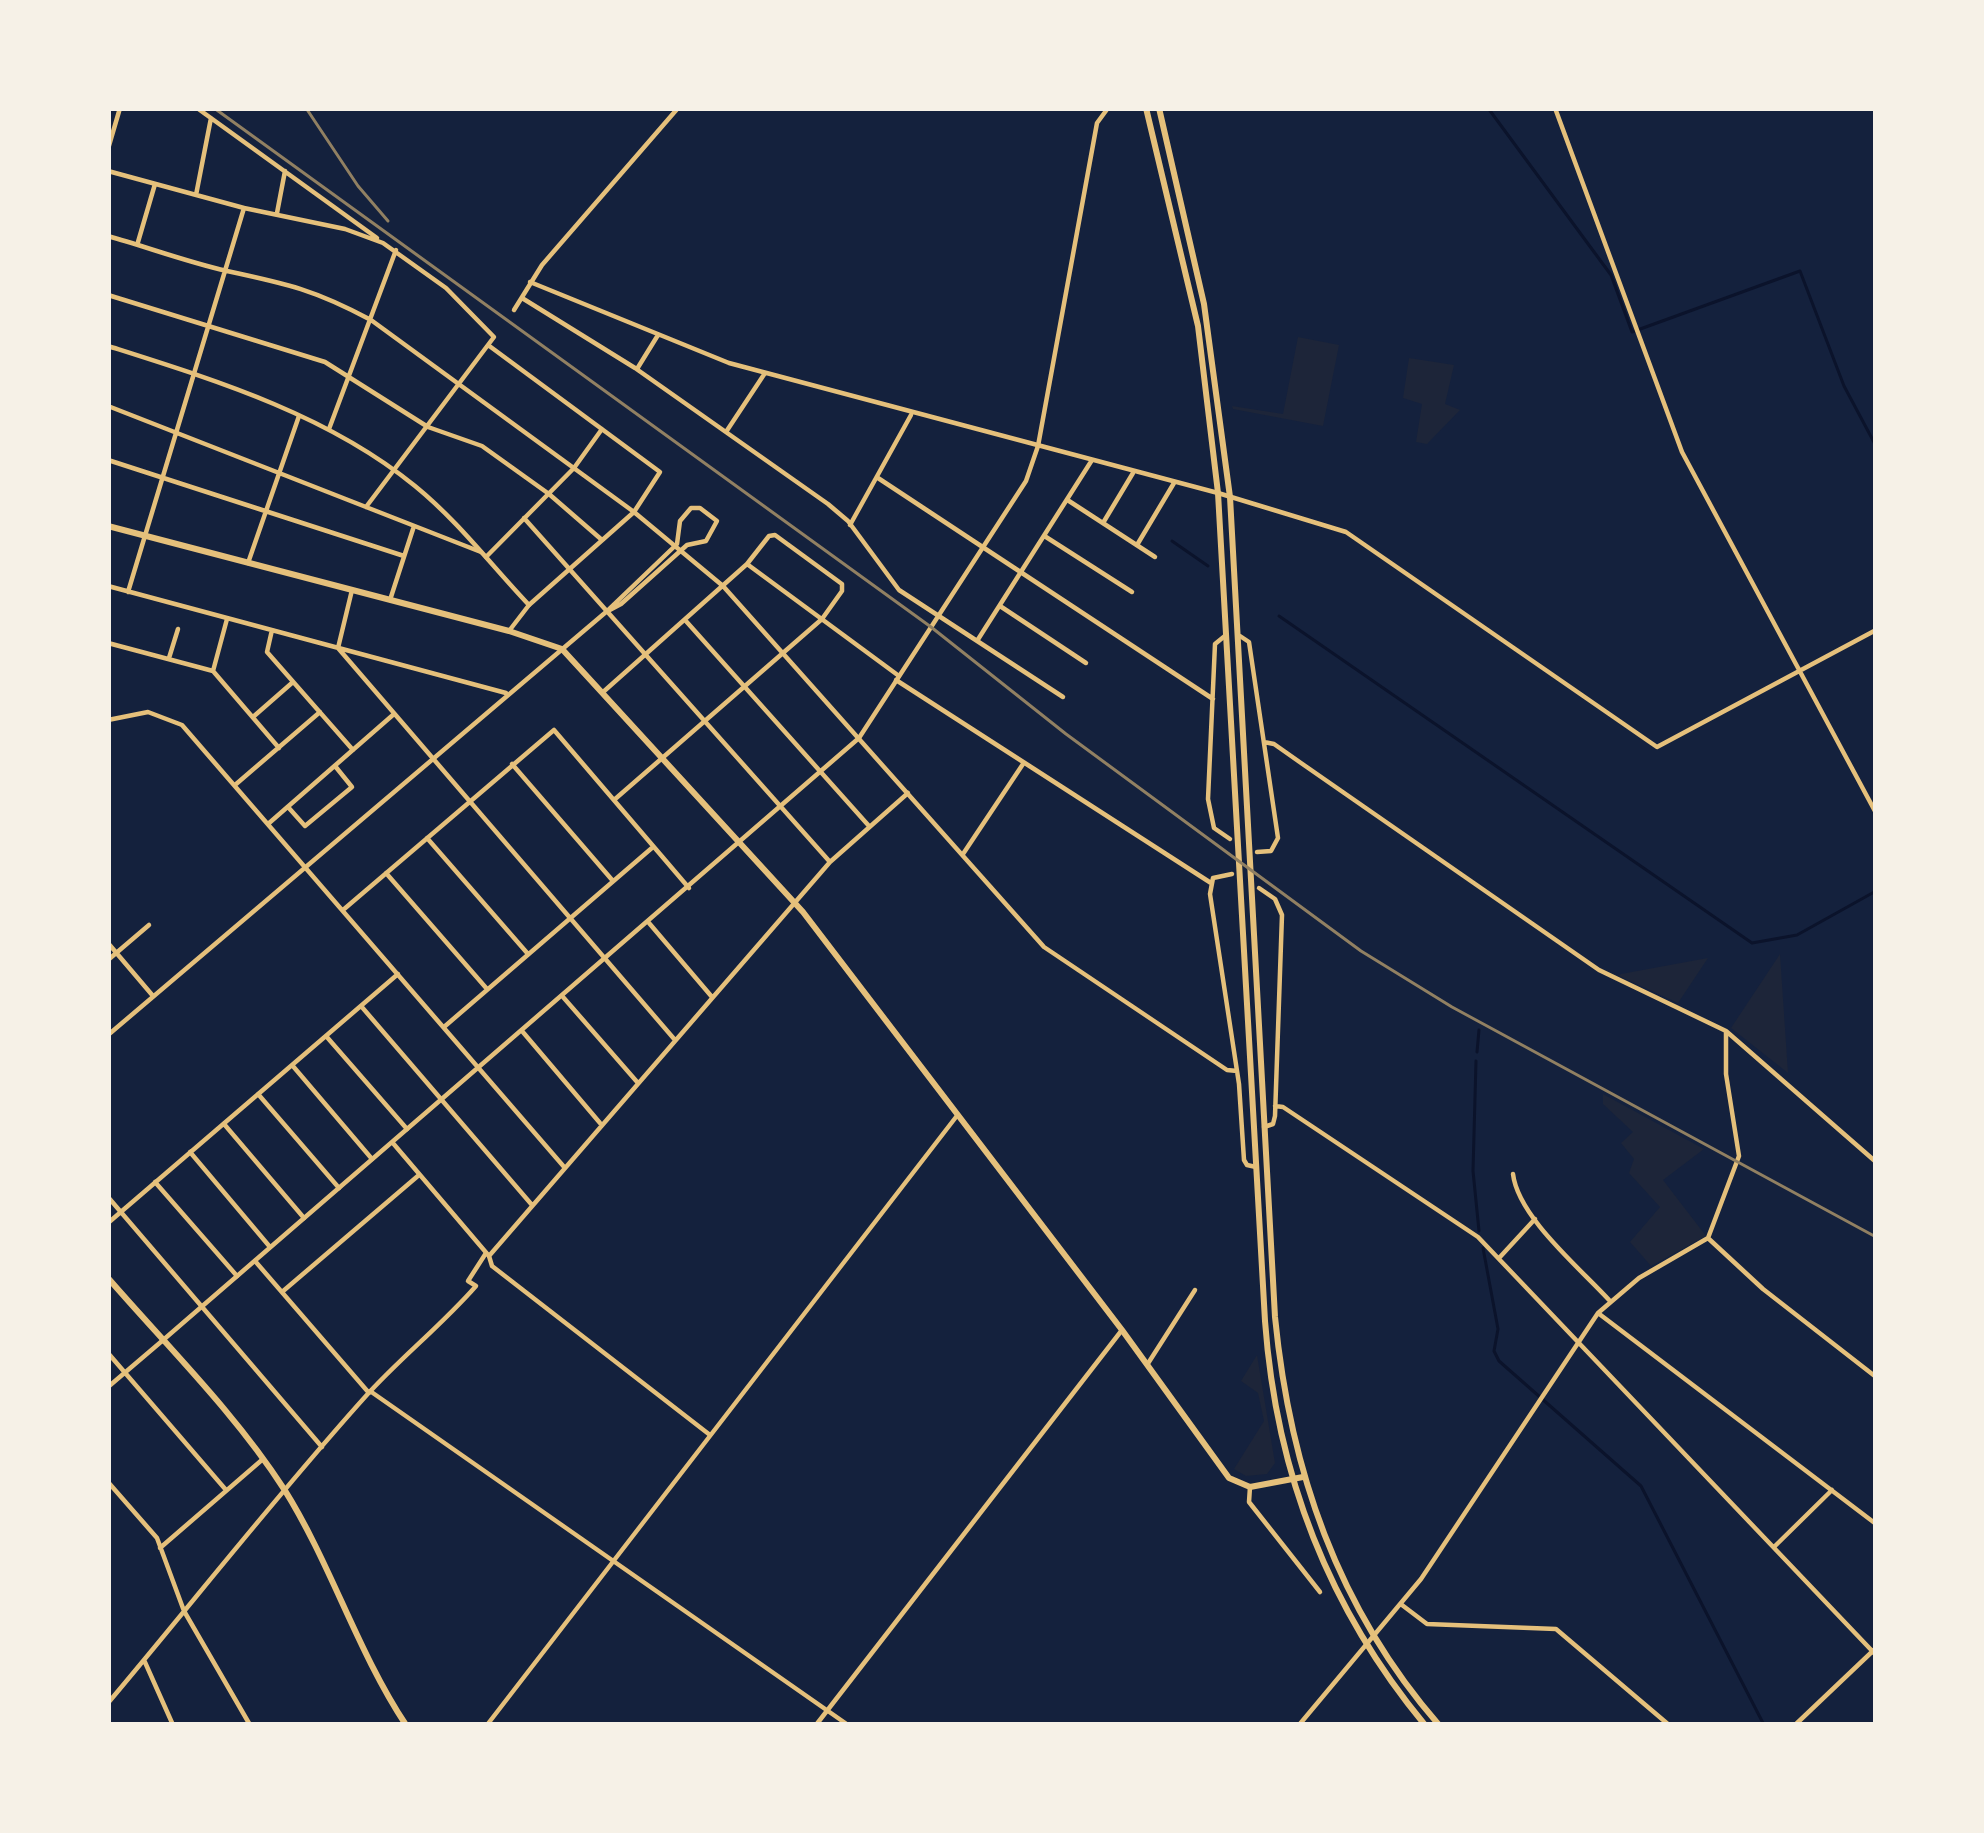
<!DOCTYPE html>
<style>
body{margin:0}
#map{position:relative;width:1984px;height:1833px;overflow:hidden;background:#14213d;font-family:Ubuntu,sans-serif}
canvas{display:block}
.frame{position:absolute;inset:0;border:111px solid #f6f1e7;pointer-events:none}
</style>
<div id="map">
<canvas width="1984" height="1833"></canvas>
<div class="frame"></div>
</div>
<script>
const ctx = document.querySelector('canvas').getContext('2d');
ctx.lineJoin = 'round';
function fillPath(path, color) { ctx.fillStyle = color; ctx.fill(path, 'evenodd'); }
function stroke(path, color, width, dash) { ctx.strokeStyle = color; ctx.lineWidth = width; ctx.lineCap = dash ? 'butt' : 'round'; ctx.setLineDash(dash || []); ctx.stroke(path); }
const green = new Path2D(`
 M1298,337L1339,345L1323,426L1233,409L1232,406L1283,414Z
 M1409,358L1454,365L1445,404L1460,410L1427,444L1416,442L1422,404L1403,398Z
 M1780,954L1788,1073L1731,1028Z
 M1708,958L1678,1003L1619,976L1621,974Z
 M1603,1094L1704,1149L1663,1180L1706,1236L1651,1266L1630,1242L1660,1207L1629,1173L1634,1159L1621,1143L1633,1132L1603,1104Z
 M1257,1355L1275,1463L1267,1474L1246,1476L1234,1469L1264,1421L1258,1393L1241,1381Z`);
const stream = new Path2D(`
 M1488,108L1611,275L1632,332L1800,271L1844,386L1876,446
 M1172,541L1208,566
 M1279,616L1752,943L1797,935L1876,891
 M1477,1052L1479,1030
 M1476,1061L1473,1171L1479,1231
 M1483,1248L1498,1329L1494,1351L1499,1361L1641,1486L1764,1725`);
const minor = new Path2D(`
 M197,108L377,238
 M1555,108L1682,452L1876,813
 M108,149L120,108
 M108,171L244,208L345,229L383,243L446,288L494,337L366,507
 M196,195L211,118
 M277,213L285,171
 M108,236C147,247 187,262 227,271C288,284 315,290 371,320L634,512L723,586L1044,947L1227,1070L1237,1071
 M138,242L155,184
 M530,282L729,363L1218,493L1346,532L1657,747L1876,630
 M108,295L325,362L428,427L482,446L549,494L602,540
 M522,298L635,368L828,504L848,521L899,590L1063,697
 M514,310L542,265L678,108
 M488,345L660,472L634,512L529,605
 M637,369L658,335
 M108,406L481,552
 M329,429L396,250
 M726,432L765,373
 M108,460L404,556
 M878,478L1213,699
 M1069,501L1155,557
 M524,518L830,862
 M1103,523L1133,473
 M850,525L911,415
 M1046,537L1132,592
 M1137,545L1174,483
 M486,557L574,468L602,429
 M248,563L299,416
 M747,564L899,676
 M108,586L506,693
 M128,592L244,208
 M390,600L414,526
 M1000,606L1086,663
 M685,620L869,826
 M272,630L267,652L353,750
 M1226,635L1215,644L1208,799L1214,828L1230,839
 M1240,636L1249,642L1278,838L1271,851L1257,852
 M977,641L1092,460
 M108,643L213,671L279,748
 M338,648L675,1040
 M338,648L352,590
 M169,658L178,629
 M213,671L227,619
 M896,680L1211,883
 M602,693L747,564L769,536L775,535L842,584V591L822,619L614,800
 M253,717L293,682
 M108,720L148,712L182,725L565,1168
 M1264,742L1274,744L1301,763L1599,970L1726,1031L1876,1162
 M512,764L613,881
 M235,785L320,712
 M288,807L305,826L352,787L335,766
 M268,824L394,714
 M427,838L528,954
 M963,854L1023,764
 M386,873L487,989
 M1232,874L1213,878L1210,894L1239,1084L1244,1160L1247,1165L1256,1167
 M1259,888L1275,899L1282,915L1275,1116L1273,1124L1264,1127
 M343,910L554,730L689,888
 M649,923L712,997
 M108,943L153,996
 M108,960L149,925
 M563,997L638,1083
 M361,1006L532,1205
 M444,1027L653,847
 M522,1031L600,1123
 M326,1036L407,1129
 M292,1065L372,1159
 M258,1094L339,1188
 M1275,1106L1283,1107L1478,1237L1876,1655
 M224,1124L304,1218
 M190,1152L270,1247
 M1513,1174C1518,1217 1581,1269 1610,1301
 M155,1182L237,1276
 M108,1197L322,1447
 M108,1223L398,974
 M1709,1239L1763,1289L1876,1377
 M1500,1257L1535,1219
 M255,1261L369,1393
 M282,1292L419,1175
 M1598,1313L1876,1524
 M108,1353L226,1490
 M1147,1365L1195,1290
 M108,1387L162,1341
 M370,1391L848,1725
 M710,1435L492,1266L489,1256L830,862L908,793
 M108,1482L157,1538L184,1611L250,1725
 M1250,1487L1249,1502L1320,1592
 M1774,1547L1832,1490
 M160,1548L263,1459
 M1402,1605L1427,1624L1556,1629L1669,1725
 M144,1660L173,1725
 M108,1703C194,1601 276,1496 365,1397C400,1358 441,1326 476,1286L468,1281L486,1253
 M816,1725L1122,1330
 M1299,1725L1421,1579L1598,1313L1639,1278L1708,1238L1739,1156L1726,1074V1031
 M1795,1725L1876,1648`);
const tertiary = new Path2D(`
 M108,346C215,380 327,414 415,486C458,521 491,565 529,605L509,631
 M108,1035L606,612L677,544L680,521L691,508H700L717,521L706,541L687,545L621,604L606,612
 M392,1142L489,1256
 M162,1341L859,738L1026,481L1038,446L1097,123L1108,108
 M487,1725L956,1117`);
const secondary = new Path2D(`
 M108,526L509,631L562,649L803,912L1122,1330L1229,1478L1250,1487L1303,1477
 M108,1278C167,1346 235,1413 284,1489C331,1564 357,1651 406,1725`);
const trunk = new Path2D(`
 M1146,108L1198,326L1218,493L1265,1321C1276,1472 1328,1608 1425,1725
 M1159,108L1204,304L1230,497L1275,1317C1290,1469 1337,1608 1439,1725`);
const rail = new Path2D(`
 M214,108L931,627L1066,734L1361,951L1452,1007L1876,1237
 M306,108L358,186L388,221`);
fillPath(green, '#1d2539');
stroke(stream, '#0b132b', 3);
stroke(minor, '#e5c07b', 4.5);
stroke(tertiary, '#e5c07b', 4.5);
stroke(secondary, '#e5c07b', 6);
stroke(trunk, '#e5c07b', 6);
stroke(rail, '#918062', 3);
</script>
